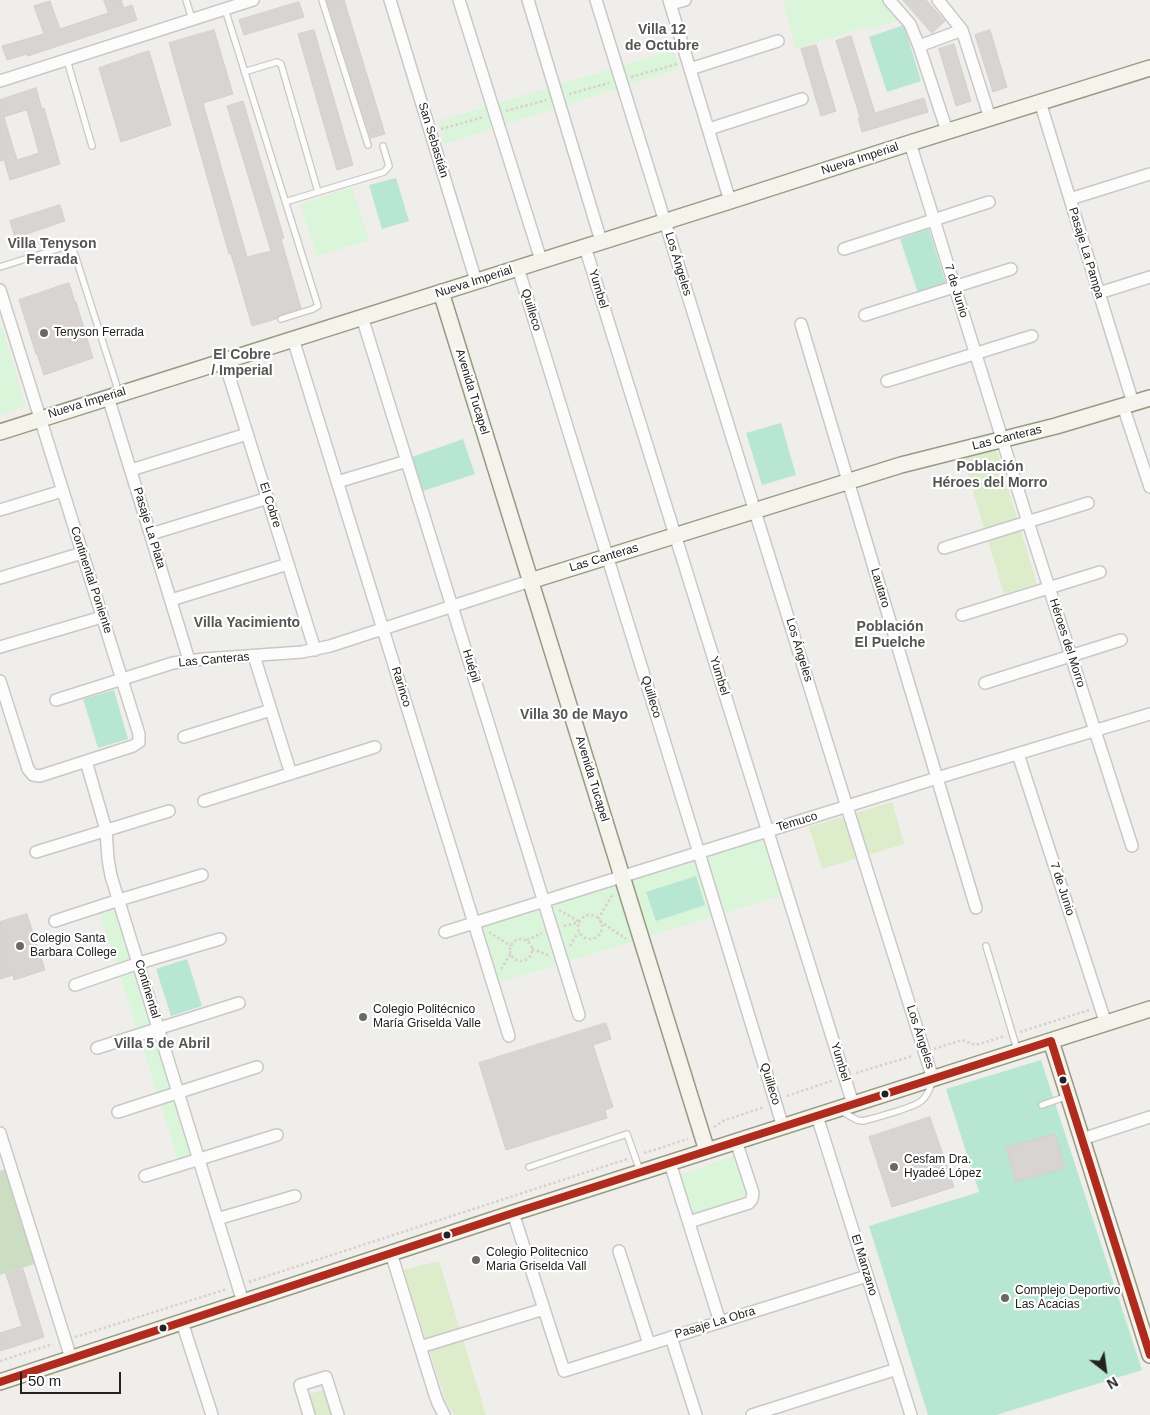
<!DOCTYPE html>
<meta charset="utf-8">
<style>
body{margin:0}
#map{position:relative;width:1150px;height:1415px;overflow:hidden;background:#f0eeeb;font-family:Helvetica,sans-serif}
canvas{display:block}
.north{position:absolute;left:1080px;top:1345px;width:50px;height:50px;-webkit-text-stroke:4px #fff;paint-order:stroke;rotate:150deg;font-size:14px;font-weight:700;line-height:20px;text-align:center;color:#222}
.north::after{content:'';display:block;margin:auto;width:18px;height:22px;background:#222;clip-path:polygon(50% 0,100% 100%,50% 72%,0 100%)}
.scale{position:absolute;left:20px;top:1372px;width:101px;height:22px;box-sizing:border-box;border:2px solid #222;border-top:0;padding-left:6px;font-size:15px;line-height:18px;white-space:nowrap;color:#222;-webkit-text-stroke:4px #fff;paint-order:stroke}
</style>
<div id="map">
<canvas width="1150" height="1415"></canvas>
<div class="north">N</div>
<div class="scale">50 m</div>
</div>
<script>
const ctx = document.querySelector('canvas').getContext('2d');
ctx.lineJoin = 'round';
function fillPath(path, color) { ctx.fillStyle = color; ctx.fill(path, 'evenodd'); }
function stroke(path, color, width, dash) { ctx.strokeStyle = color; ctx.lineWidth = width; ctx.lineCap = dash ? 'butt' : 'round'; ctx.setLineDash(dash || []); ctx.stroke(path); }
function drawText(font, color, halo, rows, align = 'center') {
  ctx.font = font + ' Helvetica,sans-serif'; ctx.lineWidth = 4.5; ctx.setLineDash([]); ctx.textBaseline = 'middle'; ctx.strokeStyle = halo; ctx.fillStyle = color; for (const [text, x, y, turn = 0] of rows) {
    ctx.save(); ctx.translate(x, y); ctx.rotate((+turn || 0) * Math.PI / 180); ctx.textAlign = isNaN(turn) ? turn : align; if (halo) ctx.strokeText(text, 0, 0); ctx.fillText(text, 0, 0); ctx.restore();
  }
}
const grass = new Path2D(`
 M996,448L1037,584L1004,594L963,458Z
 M892,802L904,844L822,869L809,827Z
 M439,1261L486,1415H454L446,1402L403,1270Z
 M326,1389L334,1415H311L306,1395Z`);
const forest = new Path2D(`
 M7,1169L35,1264L0,1275V1171Z`);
const park = new Path2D(`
 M787,0H882L889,6L900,20L867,30L865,27L796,49L783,1Z
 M674,50L679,69L444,144L438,121Z
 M352,187L369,240L317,256L300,204Z
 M0,323L26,405L0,415Z
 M764,834L783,895L498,983L481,928Z
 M114,906L131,960L116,964L99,911Z
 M134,971L152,1025L137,1030L120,976Z
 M155,1034L171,1088L157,1093L140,1038Z
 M175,1097L193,1154L178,1160L160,1102Z
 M733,1156L747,1195L694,1214L680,1175Z`);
const pitch = new Path2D(`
 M904,25L921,81L887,92L869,37Z
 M396,178L409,221L382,229L369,185Z
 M929,229L946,284L918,293L900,239Z
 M781,423L796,475L762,485L746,433Z
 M463,439L475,474L423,491L412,457Z
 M114,690L128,739L98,748L83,699Z
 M696,876L705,905L656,921L646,892Z
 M187,959L202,1006L171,1016L156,969Z
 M1041,1060L1142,1370L996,1415H928L869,1226L979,1192L946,1089Z`);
const building = new Path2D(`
 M104,0H121L124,8L132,5L137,20L28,56L27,54L7,60L2,46L44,34L34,6L50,1L60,29L108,13Z
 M327,0H344L385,134L371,138Z
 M903,0H926L945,21L932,33Z
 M299,2L304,17L244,35L239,20Z
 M214,30L233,94L203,103L247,257L271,251L227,106L243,101L284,238L281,239L301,308L280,315L276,319L252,326L231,254H229L169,43Z
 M314,30L353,165L337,170L298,34Z
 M990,30L1007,87L993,92L975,35Z
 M851,36L875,113L924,98L928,112L862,132L858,118L860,117L836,41Z
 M954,44L971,101L956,106L939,49Z
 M816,45L836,111L821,116L801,49Z
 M149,51L171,125L121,142L99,68Z
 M36,88L42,109L44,108L60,164L10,180L4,160L0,161V100ZM27,110L39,153L17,160L4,117Z
 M60,205L65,221L15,238L10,221Z
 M69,283L75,302H76L93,358L44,375L37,354H36L19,300Z
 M27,914L45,970L14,980L13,975L0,979V922Z
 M606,1023L611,1039L593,1045L613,1107L605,1110L607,1118L506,1150L479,1063Z
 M930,1117L954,1187L892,1207L869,1137Z
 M1055,1134L1065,1168L1016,1182L1006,1148Z
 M23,1269L44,1337L0,1351V1333L22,1326L6,1274Z`);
const path = new Path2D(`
 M631,77L677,64
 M569,94L609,83
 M506,111L546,100
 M441,129L484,117
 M559,910L580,922
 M578 927a12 12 0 1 1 24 0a12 12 0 1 1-24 0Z
 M598,919L613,894
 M600,921L626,939
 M564,926L580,922
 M489,932L511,946
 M510 950a11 11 0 1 1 22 0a11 11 0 1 1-22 0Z
 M527,940L542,933
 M570,946L576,936L579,933
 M532,949L548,955
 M501,969L511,953
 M1020,1032L1089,1010
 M934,1049L962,1040L976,1045L1005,1036
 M856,1073L912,1056
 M787,1096L834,1080
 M714,1127L723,1121L764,1107
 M644,1153L688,1139
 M249,1282L627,1159
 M75,1337L227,1289
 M0,1361L53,1344`);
const lane = new Path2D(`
 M186,0L192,19
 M322,0L368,145
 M225,9L318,306L313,309L281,319
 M67,60L92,146
 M244,72L277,62L281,64L318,192
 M285,202L384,172L389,166L383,146
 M0,267L67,246L72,249L75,255L119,393
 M986,946L1017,1049
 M1042,1105L1068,1096
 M841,1111L857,1120L863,1121C875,1118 911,1108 920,1102C926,1098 930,1089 932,1082
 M529,1167L627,1134L640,1171`);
const street = new Path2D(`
 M390,0L476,281
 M459,0L541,260
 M528,0L601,241
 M596,0L847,807L933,1079
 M669,0L730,201
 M889,0L910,24L919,46L947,131
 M938,0L962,30L990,118
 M671,4L685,0
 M919,46L962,30
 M690,69L778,41
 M0,81L253,0
 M1040,102L1133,403
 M709,129L802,99
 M910,143L1028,522L1132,846
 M1070,199L1150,174
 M585,247L853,1104
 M844,249L989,202
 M518,268L699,853L783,1127
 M0,290L139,734V742L133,746L40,776L33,775L28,769L0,681
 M1099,293L1150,277
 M865,315L1011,269
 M362,317L579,1015
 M801,324L976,908
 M293,339L509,1036
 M224,360L315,650
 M887,381L1032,336
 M108,397L189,660
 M1123,406L1150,487
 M131,470L247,434
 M337,482L407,461
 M0,510L62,491
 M151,534L268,498
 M944,548L1088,503
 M0,578L82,553
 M171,600L288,564
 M962,615L1100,572
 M0,647L102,617
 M254,656L291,774
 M985,683L1121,640
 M56,700L173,663L204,659L302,652L330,646L530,581
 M184,737L271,710
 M1018,754L1106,1024
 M86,761L106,830L108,859L111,876L243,1302
 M204,801L375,747
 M36,852L169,811
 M55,921L119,900L202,875
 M445,932L937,778L1150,714
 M75,985L139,963L220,939
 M97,1048L239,1003
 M118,1112L257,1067
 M817,1116L911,1415
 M0,1133L71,1358
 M1082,1139L1150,1117
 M670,1163L720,1322
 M145,1176L277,1135
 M513,1213L564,1371L867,1276
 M217,1219L295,1196
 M689,1222L749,1203L752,1199L753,1193L736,1141
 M619,1251L649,1344
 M391,1253L435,1395L438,1403L444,1415
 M182,1322L212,1415
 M671,1337L696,1415
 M420,1347L544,1309
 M309,1415L300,1385L326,1377L338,1415
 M752,1415L897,1369`);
const secondary = new Path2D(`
 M441,292L707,1151
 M0,432L730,201L910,143L1150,68
 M530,581L901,465L1056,426L1150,398
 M1051,1041L1150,1355
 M0,1382L513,1213L1150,1009`);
const bus1 = new Path2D(`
 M1051,1041L1150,1355
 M0,1382L513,1213L1051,1041`);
const markers = [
 [44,333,5,"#6a6968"],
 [20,946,5,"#6a6968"],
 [363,1017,5,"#6a6968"],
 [1063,1080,4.5,"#222"],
 [885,1094,4.5,"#222"],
 [894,1167,5,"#6a6968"],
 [447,1235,4.5,"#222"],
 [476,1260,5,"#6a6968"],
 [1005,1298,5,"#6a6968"],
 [163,1328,4.5,"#222"]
];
const streetNames = [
 ["San Sebastián",433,140,73],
 ["Nueva Imperial",860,159,-18],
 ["Pasaje La Pampa",1086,253,73],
 ["Los Ángeles",678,264,73],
 ["Nueva Imperial",474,282,-18],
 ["Yumbel",598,289,73],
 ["7 de Junio",956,291,73],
 ["Quilleco",531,310,73],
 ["Avenida Tucapel",472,392,73],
 ["Nueva Imperial",87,403,-17],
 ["Las Canteras",1007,438,-14],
 ["El Cobre",270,505,72],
 ["Pasaje La Plata",149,528,73],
 ["Las Canteras",604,558,-17],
 ["Continental Poniente",91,580,72],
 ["Lautaro",880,588,73],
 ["Héroes del Morro",1067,643,72],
 ["Los Ángeles",799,650,73],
 ["Las Canteras",214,660,-5],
 ["Huépil",471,666,73],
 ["Yumbel",719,676,73],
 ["Rarinco",401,687,73],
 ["Quilleco",651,697,73],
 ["Avenida Tucapel",592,779,73],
 ["Temuco",797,822,-17],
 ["7 de Junio",1062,889,72],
 ["Continental",147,989,73],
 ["Los Ángeles",920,1037,72],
 ["Yumbel",840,1062,73],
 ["Quilleco",770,1084,73],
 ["El Manzano",864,1265,73],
 ["Pasaje La Obra",715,1323,-17]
];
const poiNames = [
 ["Tenyson Ferrada",54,333],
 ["Colegio Santa",30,939],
 ["Barbara College",30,953],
 ["Colegio Politécnico",373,1010],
 ["María Griselda Valle",373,1024],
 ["Cesfam Dra.",904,1160],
 ["Hyadeé López",904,1174],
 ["Colegio Politecnico",486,1253],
 ["Maria Griselda Vall",486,1267],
 ["Complejo Deportivo",1015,1291],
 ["Las Acacias",1015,1305]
];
const neighbourhoodNames = [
 ["Villa 12",662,30],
 ["de Octubre",662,46],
 ["Villa Tenyson",52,244],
 ["Ferrada",52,260],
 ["El Cobre",242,355],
 ["/ Imperial",242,371],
 ["Población",990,467],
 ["Héroes del Morro",990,483],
 ["Villa Yacimiento",247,623],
 ["Población",890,627],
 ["El Puelche",890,643],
 ["Villa 30 de Mayo",574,715],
 ["Villa 5 de Abril",162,1044]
];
fillPath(grass, '#ddeccb');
fillPath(forest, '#cbdec1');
fillPath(park, '#daf5da');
fillPath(pitch, '#b7e6d2');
fillPath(building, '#d7d4d2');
stroke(building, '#d3d0cc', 1);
stroke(lane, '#c9c8c7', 8);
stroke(street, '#c9c8c7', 14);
stroke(secondary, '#999a82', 18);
stroke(path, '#dccecd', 2.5, [2.5, 2.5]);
stroke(lane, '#fdfcfc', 5.5);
stroke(street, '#fdfcfc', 11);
stroke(secondary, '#f4f4ed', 15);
stroke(bus1, '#af2b1e', 8);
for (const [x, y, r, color] of markers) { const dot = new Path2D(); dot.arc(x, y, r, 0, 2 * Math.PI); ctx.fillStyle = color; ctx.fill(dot); stroke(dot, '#fff', 2); }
drawText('12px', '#222', '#fff', streetNames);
drawText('12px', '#222', '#fff', poiNames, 'left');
drawText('bold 14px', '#555', '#fff', neighbourhoodNames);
</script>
